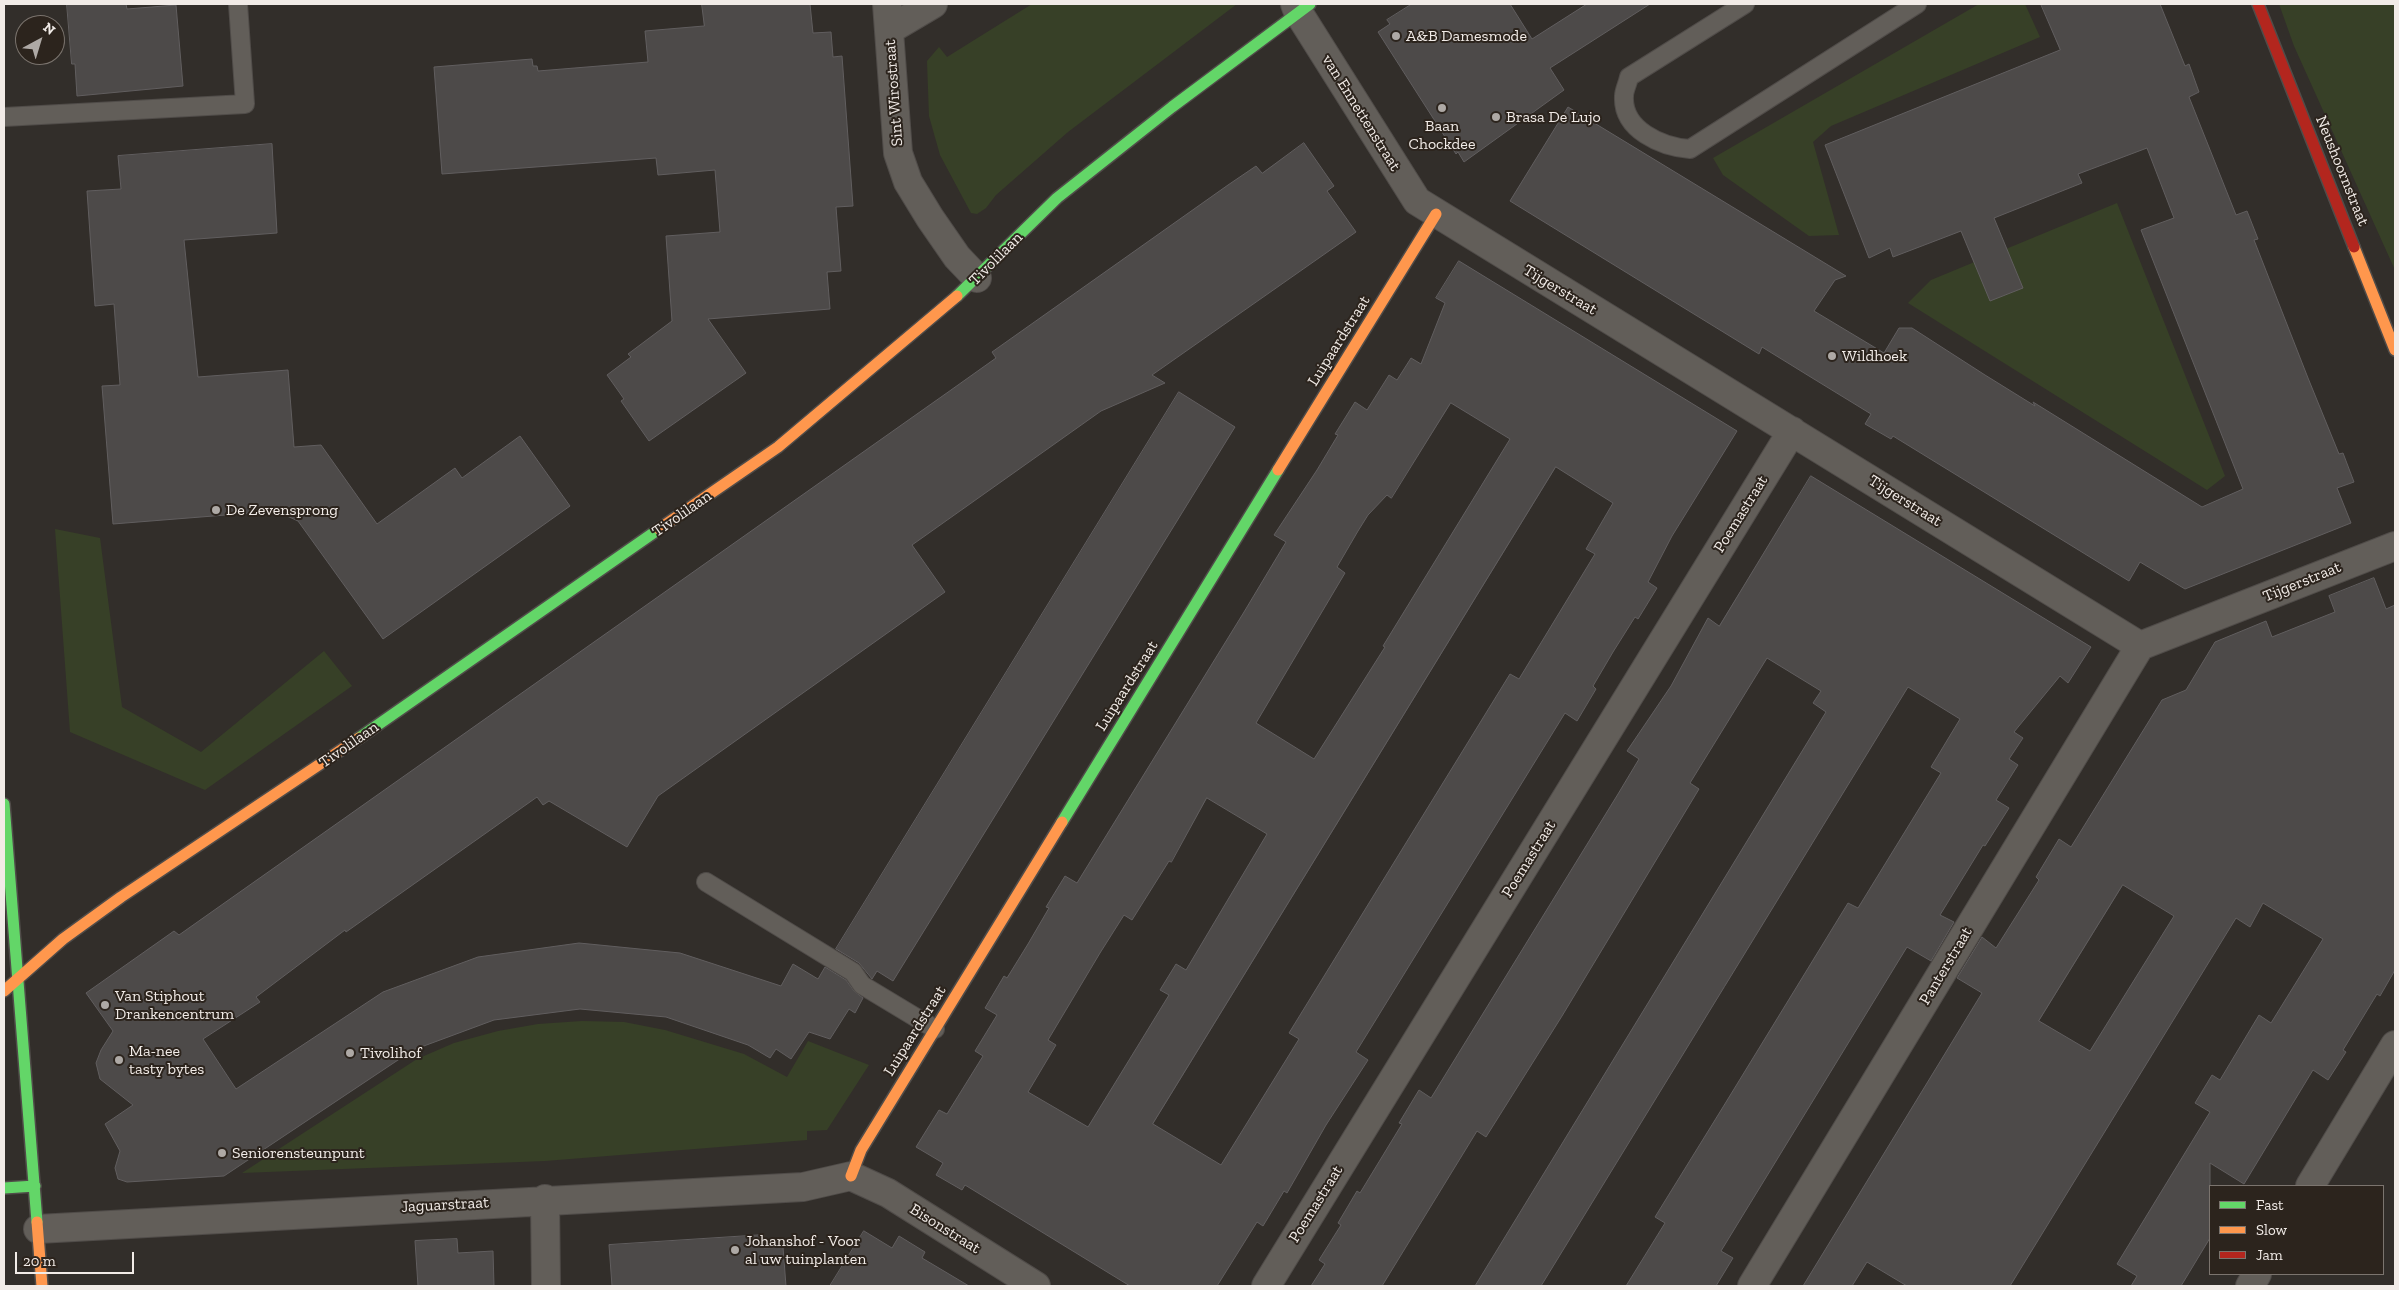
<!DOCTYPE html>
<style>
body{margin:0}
#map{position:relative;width:2399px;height:1290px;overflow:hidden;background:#322e2a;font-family:"Zilla Slab",serif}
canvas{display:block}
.frame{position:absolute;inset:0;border:5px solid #f1ebe7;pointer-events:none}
.legend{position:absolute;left:2209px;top:1185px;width:175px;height:90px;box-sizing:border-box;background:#2c241d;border:1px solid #7b746e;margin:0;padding:6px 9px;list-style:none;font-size:15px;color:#f1ebe7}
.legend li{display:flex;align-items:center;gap:10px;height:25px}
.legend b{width:25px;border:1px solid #7b746e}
.north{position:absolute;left:15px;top:15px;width:50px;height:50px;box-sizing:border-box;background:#2c241d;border:1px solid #7b746e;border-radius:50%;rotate:39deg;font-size:14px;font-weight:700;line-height:20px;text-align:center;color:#f1ebe7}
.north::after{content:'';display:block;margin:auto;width:18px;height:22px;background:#aea9a5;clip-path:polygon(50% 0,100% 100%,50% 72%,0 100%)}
.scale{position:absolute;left:15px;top:1252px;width:119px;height:22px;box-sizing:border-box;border:2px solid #f1ebe7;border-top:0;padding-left:6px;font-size:15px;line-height:18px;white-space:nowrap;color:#f1ebe7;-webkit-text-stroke:4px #2c241d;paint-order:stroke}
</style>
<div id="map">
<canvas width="2399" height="1290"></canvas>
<div class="frame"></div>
<ul class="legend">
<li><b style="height:6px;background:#63d668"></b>Fast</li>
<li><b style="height:6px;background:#ff974d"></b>Slow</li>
<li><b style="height:6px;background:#b3261e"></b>Jam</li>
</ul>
<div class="north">N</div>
<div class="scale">20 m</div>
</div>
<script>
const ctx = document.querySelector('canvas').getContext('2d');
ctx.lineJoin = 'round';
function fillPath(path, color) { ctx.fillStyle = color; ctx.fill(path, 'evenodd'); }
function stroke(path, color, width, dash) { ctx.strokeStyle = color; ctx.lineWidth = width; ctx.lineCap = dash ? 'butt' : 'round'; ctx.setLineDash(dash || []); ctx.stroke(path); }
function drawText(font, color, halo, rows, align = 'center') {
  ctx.font = font + ' "Zilla Slab",serif'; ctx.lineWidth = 4; ctx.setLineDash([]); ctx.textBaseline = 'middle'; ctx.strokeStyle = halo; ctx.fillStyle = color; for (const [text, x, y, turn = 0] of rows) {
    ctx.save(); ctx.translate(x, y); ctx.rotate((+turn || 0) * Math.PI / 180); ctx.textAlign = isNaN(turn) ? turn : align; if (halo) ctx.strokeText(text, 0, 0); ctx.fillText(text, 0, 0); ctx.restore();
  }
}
const green = new Path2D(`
 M1032,4H1237L1068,132L996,195L986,208L977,214L971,213L940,155L929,116L927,61L939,47L947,57Z
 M1979,4H2025L2040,37L1831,126L1813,142L1839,235L1809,236L1723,175L1713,158Z
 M2279,4H2395V270L2294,46Z
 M2117,203L2225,476L2207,490L1908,303L1931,280Z
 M55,529L100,538L122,707L201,752L324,651L352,686L205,790L70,732Z
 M582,1021L624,1022L665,1030L744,1054L787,1077L808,1041L869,1065L827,1130L807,1131V1140L545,1161L242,1173L417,1059L454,1043L498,1031L538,1024Z`);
const building = new Path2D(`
 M67,4H126L127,9L176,5L183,86L77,96L75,64H72Z
 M702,4H810L813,33L831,32L833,57L842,56L853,206L836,207L841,271L827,272L830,309L708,319L746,373L649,441L621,401L624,399L607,375L631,357L628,354L672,321L666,236L720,232L715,170L658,175L656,158L442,174L434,67L532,59L533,66H537L538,71L648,62L645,31L704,26Z
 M1412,4H1510L1532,39L1587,4H1650L1550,68L1564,90L1464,162L1458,152L1456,154L1378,32L1390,24L1387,20Z
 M2041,4H2160L2185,66L2189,64L2199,92L2189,97L2236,215L2247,211L2258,239L2254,240L2308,378L2339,454L2343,453L2354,482L2337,488L2351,523L2185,589L2140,562L2129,581L1893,436L1891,439L1865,424L1871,414L1809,376L1762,347L1759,354L1510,201L1568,107L1846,276L1835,280L1814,311L1884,353L1899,328H1912L1985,375L2035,406L2033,402L2202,507L2243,489L2141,230L2174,218L2147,148L2078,174L2082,183L1994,218L2023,288L1990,301L1961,231L1893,257L1890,248L1869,258L1825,145L2060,50Z
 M1304,143L1334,186L1327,191L1356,232L1152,375L1165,383L1101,411L912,545L945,592L658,796L627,847L549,801L543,805L537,797L346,932L345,930L256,997L260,1002L203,1039L236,1089L383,992L478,957L579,943L680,953L781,986L793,964L818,979L825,967L846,980L854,991L863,998L855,1013L849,1009L830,1039L809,1032L791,1059L776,1049L770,1058L748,1045L666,1017L580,1009L494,1020L413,1050L224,1176L127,1182L118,1179L115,1168L120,1151L105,1124L133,1105L100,1079L96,1063L101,1050L113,1031L86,993L174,931L179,935L951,390L996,358L992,352L1228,185L1256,166L1262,173Z
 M272,144L277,233L184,240L198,377L288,370L294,447L321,445L377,524L455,468L462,478L520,436L570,506L383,639L298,521L276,511L113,524L102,386L120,385L114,304L95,306L87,191L121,189L118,156Z
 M1459,261L1737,431L1672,536L1648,582L1657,588L1638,619L1635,617L1613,652L1593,686L1596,689L1577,721L1565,713L1356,1052L1368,1060L1326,1125L1287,1193L1284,1191L1263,1226L1257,1222L1217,1286H1130L965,1185L962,1190L936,1175L943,1163L916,1147L939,1110L947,1114L983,1056L975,1051L997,1015L985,1008L1004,976L1007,978L1028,944L1049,908L1046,907L1065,876L1077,883L1244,612L1286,542L1274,535L1317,470L1338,435L1335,434L1355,402L1367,410L1389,375L1397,380L1411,358L1421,364L1445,303L1436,298ZM1451,403L1510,439L1383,646L1385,647L1314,759L1256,723L1345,573L1337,567L1358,531L1368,515L1387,495L1391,498ZM1556,467L1613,503L1586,549L1595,554L1519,679L1510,674L1289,1033L1299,1039L1221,1165L1153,1124ZM1207,798L1267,834L1186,970L1176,964L1160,990L1169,995L1088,1127L1028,1092L1056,1045L1048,1040L1100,953L1124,915L1132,920L1169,861L1171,862Z
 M1179,392L1235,427L893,981L877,971L872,979L859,963L836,949Z
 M1811,476L2091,647L2068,683L2060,676L2014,732L2023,738L2009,759L2018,765L1996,800L2009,808L1985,846L1983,845L1940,915L1954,922L1931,961L1907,947L1721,1251L1733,1258L1716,1286H1626L1665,1223L1655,1217L1723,1107L1848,903L1858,908L1941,773L1931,767L1960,719L1908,687L1541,1286H1475L1826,712L1813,703L1821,691L1767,658L1690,783L1699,789L1562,1016L1486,1137L1477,1131L1382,1286H1311L1325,1264L1319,1260L1341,1225L1338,1223L1357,1191L1360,1193L1402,1124L1399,1123L1419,1090L1431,1098L1618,794L1639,759L1627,751L1671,686L1708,618L1719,626Z
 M2374,578L2386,609L2395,605V970L2380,996L2377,994L2343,1050L2346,1052L2328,1080L2313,1070L2244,1184L2210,1163V1238L2181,1286H2131L2137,1276L2117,1264L2210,1112L2195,1103L2212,1075L2220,1080L2259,1015L2271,1023L2323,939L2263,903L2250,927L2236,918L2010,1286H1907L1867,1262L1852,1286H1803L1982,993L1957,978L1982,937L1996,948L2039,880L2036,877L2059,839L2071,847L2162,700L2186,690L2215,642L2266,621L2272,637L2335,612L2329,596ZM2123,885L2174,916L2090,1051L2039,1021Z
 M864,1231L892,1248L899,1236L925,1252L922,1258L969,1286H830Z
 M764,1235V1248L783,1247L786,1286H612L609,1245Z
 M457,1239L458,1253L493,1251L494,1286H418L415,1241Z`);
const lane = new Path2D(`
 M1745,4L1629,77C1628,83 1624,90 1624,96C1622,130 1662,147 1690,149L1917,4
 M4,117L245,104L238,4
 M706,882L853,972L862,985L935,1029`);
const street = new Path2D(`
 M887,4L898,153L908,182L930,218L957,257L977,278
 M1295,4L1298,12L1417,201L2140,646
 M889,30L933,4
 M2140,646L2395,546
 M2310,1186L2395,1045
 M545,1199L546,1286
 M38,1229L803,1187L851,1176L888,1193L1036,1286
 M1266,1286L1792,431
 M1752,1286L2140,646
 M2250,1286L2257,1274`);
const fast = new Path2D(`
 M957,296L1057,198L1172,107L1310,4
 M359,738L659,529
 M4,804L37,1222
 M1062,822L1278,470
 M4,1188L35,1186`);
const slow = new Path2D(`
 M2354,247L2395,350
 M1278,470L1436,214
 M659,529L778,447L957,296
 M4,991L63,939L121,897L359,738
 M851,1176L861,1150L1062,822
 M37,1222L42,1286`);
const jam = new Path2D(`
 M2258,4L2354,247`);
const markers = [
 [1396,36,5,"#aea9a5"],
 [1442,108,5,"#aea9a5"],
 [1496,117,5,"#aea9a5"],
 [1832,356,5,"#aea9a5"],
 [216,510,5,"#aea9a5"],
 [105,1005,5,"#aea9a5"],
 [350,1053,5,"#aea9a5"],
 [119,1060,5,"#aea9a5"],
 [222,1153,5,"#aea9a5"],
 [735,1250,5,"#aea9a5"]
];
const poiNames = [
 ["A&B Damesmode",1406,36],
 ["Brasa De Lujo",1506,117],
 ["Baan",1442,126,"center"],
 ["Chockdee",1442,144,"center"],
 ["Wildhoek",1842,356],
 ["De Zevensprong",226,510],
 ["Van Stiphout",115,996],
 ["Drankencentrum",115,1014],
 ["Ma-nee",129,1051],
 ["tasty bytes",129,1069],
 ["Tivolihof",360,1053],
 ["Seniorensteunpunt",232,1153],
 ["Johanshof - Voor",745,1241],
 ["al uw tuinplanten",745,1259]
];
const streetNames = [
 ["Sint Wirostraat",894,93,-94],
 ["van Ennettenstraat",1361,113,58],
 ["Neushoornstraat",2342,171,68],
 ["Tivolilaan",996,259,-45],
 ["Tijgerstraat",1560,290,31],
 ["Luipaardstraat",1339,341,-58],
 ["Tijgerstraat",1905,501,32],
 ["Tivolilaan",682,514,-35],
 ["Poemastraat",1741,514,-58],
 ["Tijgerstraat",2302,582,-22],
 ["Luipaardstraat",1127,686,-58],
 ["Tivolilaan",349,745,-35],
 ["Poemastraat",1529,859,-58],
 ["Panterstraat",1946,966,-59],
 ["Luipaardstraat",915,1031,-58],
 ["Poemastraat",1316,1204,-58],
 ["Jaguarstraat",445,1205,-3],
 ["Bisonstraat",945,1229,32]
];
fillPath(green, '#374027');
fillPath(building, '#4d4a49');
stroke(building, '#615e5f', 1);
stroke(lane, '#504c49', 20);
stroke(street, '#504c49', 30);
stroke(fast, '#504c49', 14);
stroke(slow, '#504c49', 14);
stroke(jam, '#504c49', 14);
stroke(lane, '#625e59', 18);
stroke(street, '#625e59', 28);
stroke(fast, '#63d668', 11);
stroke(slow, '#ff974d', 11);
stroke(jam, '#b3261e', 11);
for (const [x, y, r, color] of markers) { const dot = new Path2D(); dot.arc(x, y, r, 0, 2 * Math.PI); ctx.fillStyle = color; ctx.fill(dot); stroke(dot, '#2c241d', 2); }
drawText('16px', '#f1ebe7', '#2c241d', poiNames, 'left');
drawText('16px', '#f1ebe7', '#2c241d', streetNames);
</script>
